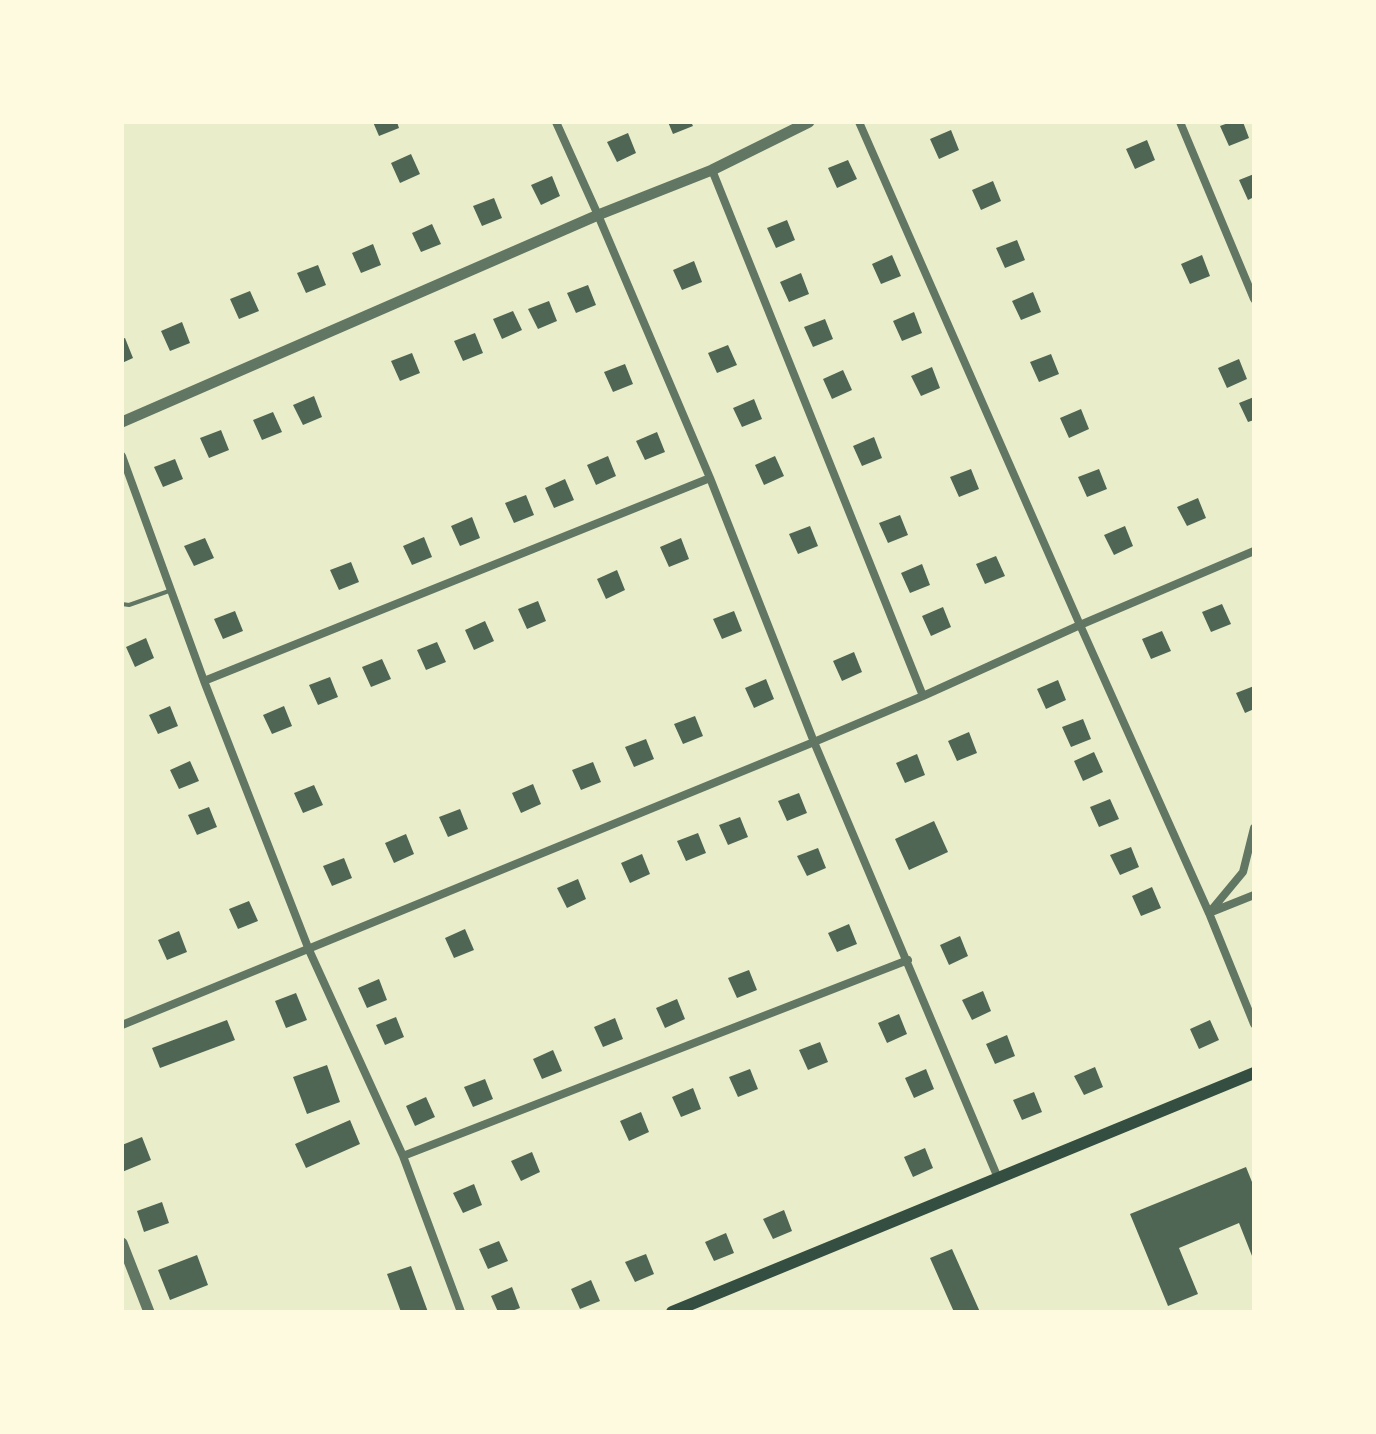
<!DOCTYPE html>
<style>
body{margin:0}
#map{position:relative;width:1376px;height:1434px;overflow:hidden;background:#e9edc9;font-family:"Work Sans",sans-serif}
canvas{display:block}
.frame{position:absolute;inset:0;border:124px solid #fefae0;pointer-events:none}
</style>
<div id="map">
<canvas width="1376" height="1434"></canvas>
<div class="frame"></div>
</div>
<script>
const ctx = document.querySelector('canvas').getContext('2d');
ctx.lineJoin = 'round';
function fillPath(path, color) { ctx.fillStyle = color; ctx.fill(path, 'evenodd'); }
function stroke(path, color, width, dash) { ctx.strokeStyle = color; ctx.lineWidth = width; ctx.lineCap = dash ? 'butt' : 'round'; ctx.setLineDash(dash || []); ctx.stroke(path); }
const building = new Path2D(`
 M373,122H397L399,128L379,136Z
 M668,122H691L693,126L673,134Z
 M1231,122H1243L1249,138L1229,146L1220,126Z
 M951,130L959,150L939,159L930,139Z
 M628,133L636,153L617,162L607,142Z
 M1147,140L1155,160L1135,169L1126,149Z
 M411,154L420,174L400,183L391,163Z
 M848,160L857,179L837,188L828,168Z
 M1254,174V197L1248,200L1239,180Z
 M552,176L560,196L541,205L531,185Z
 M993,181L1001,201L981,210L972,190Z
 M494,198L502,218L482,226L473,206Z
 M787,220L795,240L776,248L767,228Z
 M432,224L441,244L421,252L412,233Z
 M1017,240L1025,260L1005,268L996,248Z
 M373,244L381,265L361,273L352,253Z
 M892,255L901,276L881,284L872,264Z
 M1202,255L1210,276L1190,284L1181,264Z
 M694,261L702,282L682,290L673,270Z
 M318,265L326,285L306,293L297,273Z
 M801,273L809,294L789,302L780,282Z
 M588,285L596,305L576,313L567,293Z
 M250,291L259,311L239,319L230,299Z
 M1033,292L1041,312L1021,320L1012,301Z
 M549,301L557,321L538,329L528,309Z
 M513,311L522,330L502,339L493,319Z
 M914,312L922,333L902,341L893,321Z
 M825,319L833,339L813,347L804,327Z
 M182,322L190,343L170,351L161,331Z
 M475,333L483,353L463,361L454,341Z
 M125,338L133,358L122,363V339Z
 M728,345L737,365L717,373L708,353Z
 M412,353L420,373L400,381L391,361Z
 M1051,354L1059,374L1039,382L1030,362Z
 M1239,359L1247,379L1227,388L1218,368Z
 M625,364L633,384L613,392L604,372Z
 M932,367L940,388L921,396L911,376Z
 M843,370L852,390L832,399L823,379Z
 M314,396L322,417L303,425L293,405Z
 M1254,397V420L1248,422L1239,403Z
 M754,399L762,419L742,427L733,408Z
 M1081,409L1089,429L1069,438L1060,418Z
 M273,412L282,432L262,440L253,420Z
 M221,430L229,450L209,458L200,438Z
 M657,432L665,452L645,460L636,441Z
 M874,437L882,458L862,466L853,446Z
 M608,456L616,476L596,485L587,465Z
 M775,456L784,476L764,485L755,465Z
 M175,459L183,479L163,487L154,467Z
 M971,469L979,489L959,497L950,477Z
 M1099,469L1107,489L1087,497L1078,477Z
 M565,479L574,500L554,508L545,488Z
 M526,495L534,515L514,523L505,503Z
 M1198,498L1206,518L1187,526L1177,507Z
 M900,515L908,535L888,543L879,523Z
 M472,517L480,538L460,546L451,526Z
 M810,526L818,546L798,554L789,534Z
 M1125,526L1133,546L1114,555L1104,535Z
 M424,537L432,557L412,565L403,546Z
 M205,538L214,558L194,566L184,546Z
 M681,538L689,559L669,567L660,547Z
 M996,556L1005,576L985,584L976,564Z
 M351,562L359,582L339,590L330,570Z
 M922,564L930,585L910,593L901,573Z
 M617,570L625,590L606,599L597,579Z
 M538,601L546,621L527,629L518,609Z
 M1222,604L1231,624L1211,632L1202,612Z
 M943,607L951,627L931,636L922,616Z
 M235,611L243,631L223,639L214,619Z
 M734,611L742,631L722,639L713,619Z
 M485,621L494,641L474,650L465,630Z
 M1162,631L1171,651L1151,659L1142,639Z
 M146,638L154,658L135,667L126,647Z
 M437,642L446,662L426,670L417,650Z
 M854,652L862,672L842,681L833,661Z
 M382,659L391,679L371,687L362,667Z
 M330,677L338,697L318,705L309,685Z
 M766,679L774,699L754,708L745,688Z
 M1058,680L1066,700L1046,709L1037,689Z
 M1254,686V709L1245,713L1236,693Z
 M170,706L178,726L158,734L149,715Z
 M284,706L292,726L272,734L263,715Z
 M695,716L703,736L683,744L674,724Z
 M1083,719L1091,739L1071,747L1062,727Z
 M969,732L977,753L957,761L948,741Z
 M646,739L654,759L634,767L625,747Z
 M1094,752L1103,772L1083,781L1074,761Z
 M917,754L925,775L905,783L896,763Z
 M190,761L199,781L179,789L170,770Z
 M593,762L601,782L581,790L572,770Z
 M533,784L541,804L521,813L512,793Z
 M314,785L323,805L303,813L294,793Z
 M799,793L807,813L787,821L778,801Z
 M1110,799L1119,819L1099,827L1090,807Z
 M209,807L217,827L197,835L188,815Z
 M460,809L468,829L448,837L439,817Z
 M740,817L748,837L728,845L719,825Z
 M934,821L948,852L909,870L895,839Z
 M698,833L706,853L686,861L677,841Z
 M406,834L414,854L394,863L385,843Z
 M1131,847L1139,867L1120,875L1110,855Z
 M818,848L826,868L807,876L797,856Z
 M642,854L650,874L630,883L621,863Z
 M344,858L352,878L332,886L323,866Z
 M578,879L586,899L567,908L557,888Z
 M1152,887L1161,908L1141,916L1132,896Z
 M249,901L258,921L238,929L229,909Z
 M849,924L857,944L837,952L828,933Z
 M465,929L474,950L454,958L445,938Z
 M179,931L187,952L167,960L158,940Z
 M960,936L968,956L949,965L940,945Z
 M749,970L757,990L737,998L728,978Z
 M379,979L387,1000L367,1008L358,988Z
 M983,991L991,1011L972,1020L962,1000Z
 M296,993L307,1020L286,1028L275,1001Z
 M677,999L685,1019L665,1028L656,1008Z
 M899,1014L907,1034L887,1043L878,1023Z
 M396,1017L404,1037L385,1045L376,1025Z
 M615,1018L623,1039L603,1047L594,1027Z
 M227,1020L235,1040L160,1068L152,1048Z
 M1210,1020L1219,1040L1199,1049L1190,1029Z
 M1007,1035L1015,1056L995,1064L986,1044Z
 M820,1042L828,1062L808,1070L799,1050Z
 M553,1050L562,1071L542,1079L533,1059Z
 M327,1065L340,1102L307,1114L293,1077Z
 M1095,1067L1103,1087L1084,1095L1074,1076Z
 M750,1069L758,1089L738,1097L729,1077Z
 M926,1069L934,1089L914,1098L905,1078Z
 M485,1079L493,1099L473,1107L464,1087Z
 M693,1088L701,1109L681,1117L672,1097Z
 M1034,1092L1042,1112L1022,1120L1013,1100Z
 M426,1097L435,1117L415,1126L406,1106Z
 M641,1112L649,1132L629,1141L620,1121Z
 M350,1120L360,1144L306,1168L295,1144Z
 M142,1137L151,1160L122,1172V1145Z
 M925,1148L933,1168L913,1177L904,1157Z
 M532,1152L540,1172L521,1181L511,1161Z
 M1246,1167L1254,1187V1261L1239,1223L1179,1248L1198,1294L1168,1306L1130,1214Z
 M474,1184L482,1205L463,1213L453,1193Z
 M162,1202L169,1223L144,1232L137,1211Z
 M784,1210L792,1231L773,1239L763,1219Z
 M726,1233L734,1253L714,1261L705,1242Z
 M499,1241L508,1261L488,1269L479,1249Z
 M952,1249L980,1312H954L930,1258Z
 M646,1254L654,1274L635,1282L625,1262Z
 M197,1255L208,1285L170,1300L158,1270Z
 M411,1266L428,1312H401L387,1274Z
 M591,1280L600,1301L580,1309L571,1289Z
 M512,1287L520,1308L509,1312H498L491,1296Z`);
const service = new Path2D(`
 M122,604L129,605L169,591`);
const minor = new Path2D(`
 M556,122L598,215L710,478L814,742L998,1178
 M859,122L1080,625L1209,913L1254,1024
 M1180,122L1254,299
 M712,170L923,696
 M122,456L204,681L309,950L403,1156L461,1312
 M204,681L710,478
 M1254,828L1243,872L1209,913L1254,895
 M122,1025L814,742L923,696L1080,625L1254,551
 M403,1156L908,960`);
const tertiary = new Path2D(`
 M122,422L598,215L712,170L809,122
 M122,1243L149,1312`);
const secondary = new Path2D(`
 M672,1312L1254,1073`);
fillPath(building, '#4f6655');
stroke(service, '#617663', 4);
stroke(minor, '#617663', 8);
stroke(tertiary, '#617663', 11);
stroke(secondary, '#344e41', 12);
</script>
